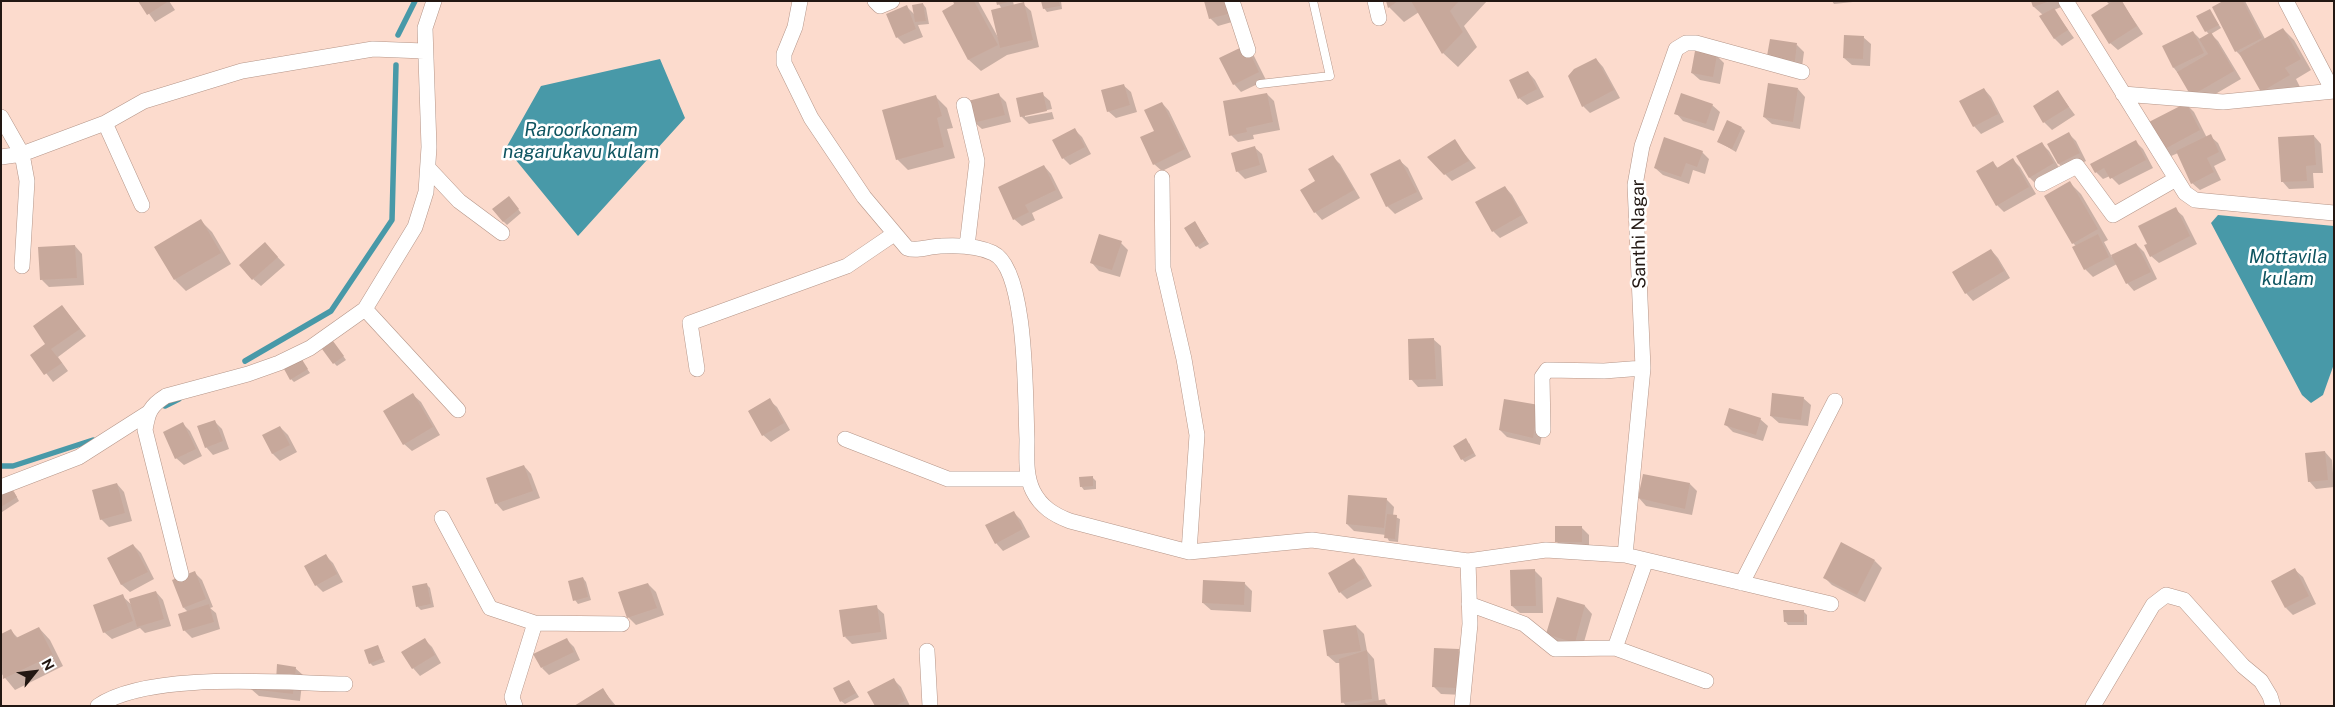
<!DOCTYPE html>
<style>
body{margin:0}
#map{position:relative;width:2335px;height:707px;overflow:hidden;background:#fcdbcd;font-family:"Public Sans",sans-serif}
canvas{display:block}
.frame{position:absolute;inset:0;border:2px solid #221712;pointer-events:none}
.north{position:absolute;left:10px;top:647px;width:50px;height:50px;-webkit-text-stroke:4px #fff;paint-order:stroke;rotate:61deg;font-size:14px;font-weight:700;line-height:20px;text-align:center;color:#221712}
.north::after{content:'';display:block;margin:auto;width:18px;height:22px;background:#221712;clip-path:polygon(50% 0,100% 100%,50% 72%,0 100%)}
</style>
<div id="map">
<canvas width="2335" height="707"></canvas>
<div class="frame"></div>
<div class="north">N</div>
</div>
<script>
const ctx = document.querySelector('canvas').getContext('2d');
ctx.lineJoin = 'round';
function fillPath(path, color) { ctx.fillStyle = color; ctx.fill(path, 'evenodd'); }
function stroke(path, color, width, dash) { ctx.strokeStyle = color; ctx.lineWidth = width; ctx.lineCap = dash ? 'butt' : 'round'; ctx.setLineDash(dash || []); ctx.stroke(path); }
function drawText(font, color, halo, rows, align = 'center') {
  ctx.font = font + ' "Public Sans",sans-serif'; ctx.lineWidth = 5; ctx.setLineDash([]); ctx.textBaseline = 'middle'; ctx.strokeStyle = halo; ctx.fillStyle = color; for (const [text, x, y, turn = 0] of rows) {
    ctx.save(); ctx.translate(x, y); ctx.rotate((+turn || 0) * Math.PI / 180); ctx.textAlign = isNaN(turn) ? turn : align; if (halo) ctx.strokeText(text, 0, 0); ctx.fillText(text, 0, 0); ctx.restore();
  }
}
const water = new Path2D(`
 M660,59L685,118L578,236L506,148L541,86Z
 M2218,215L2334,226V364L2323,395L2311,403L2302,395L2211,223Z`);
const shadow = new Path2D(`
 M140,1H169L175,10L155,22Z
 M954,1H978L999,39L1002,9L997,1H1013L1014,6L1023,4L1031,11L1039,47L1007,55L981,71L969,60L943,11L956,5Z
 M1043,1H1061L1062,9L1047,12L1044,8Z
 M1233,1L1239,20L1218,26L1210,18Z
 M1387,1H1487L1464,26L1477,47L1458,67L1443,53L1419,12L1404,22L1389,7Z
 M1832,1H1862L1834,4Z
 M2032,1H2059L2061,7L2054,10L2074,38L2062,46L2055,39L2041,17L2043,15L2034,7Z
 M2106,1H2121L2143,34L2118,50L2110,43V5Z
 M2226,1H2245L2265,39L2283,29L2294,40L2311,70L2296,79L2300,87L2273,102L2262,91L2244,59L2236,51Z
 M923,4L926,8L929,24L918,25L923,37L904,44L897,37L907,7L915,15Z
 M2209,10L2221,28L2211,34L2218,41L2241,79L2200,103L2174,68L2164,47L2193,32L2200,39L2209,34L2206,31Z
 M1863,37L1871,44L1870,66L1852,65L1844,58Z
 M1797,45L1804,52L1802,67L1776,63Z
 M1253,54L1266,80L1241,92L1234,84Z
 M1717,56L1724,63L1720,84L1700,80L1692,73Z
 M1596,59L1603,67L1620,98L1590,113L1583,106Z
 M1528,72L1535,80L1544,97L1527,105L1519,98Z
 M1123,85L1131,92L1137,112L1116,118L1108,111Z
 M1798,89L1805,97L1800,129L1772,124L1764,117Z
 M1984,89L1991,97L2004,122L1981,134L1974,126Z
 M2058,92L2075,115L2052,130L2044,122Z
 M1042,94L1050,101L1052,109L1025,115V117L1052,112L1054,119L1029,124L1021,116Z
 M1267,94L1274,101L1280,130L1253,135L1254,139L1238,142L1231,135Z
 M999,95L1006,102L1011,122L982,129L974,122Z
 M936,97L947,108L953,128L947,129L955,158L908,170L897,159Z
 M1162,103L1169,111L1191,157L1162,171L1154,164L1155,132Z
 M2186,104L2194,112L2207,138L2210,136L2218,143L2226,160L2214,166L2221,180L2200,190L2192,183L2178,153L2169,157L2162,150Z
 M1712,105L1720,112L1714,131L1683,121L1676,113Z
 M1742,128L1745,131L1736,152L1719,142Z
 M1075,130L1082,137L1091,154L1070,165L1063,158Z
 M2069,134L2076,141L2086,161L2066,171L2057,162Z
 M2314,136L2321,144L2323,173H2313L2314,188L2289,189L2282,181Z
 M1454,141L1476,168L1452,181L1445,174Z
 M2136,142L2143,149L2153,168L2119,185L2110,176L2103,179L2096,172Z
 M2041,143L2049,151L2061,171L2037,185L2030,178L2018,157Z
 M1254,147L1262,154L1267,172L1245,179L1237,171Z
 M1702,152L1709,159L1705,174L1693,170L1689,184L1663,175L1655,168Z
 M1333,157L1340,164L1360,198L1322,220L1315,212L1317,181Z
 M2013,160L2020,167L2036,194L2004,212L1997,205L1993,163L1998,168Z
 M1400,161L1408,168L1423,199L1395,214L1387,206L1372,175Z
 M1044,166L1051,174L1063,198L1032,213L1035,220L1022,226L1014,219Z
 M2070,183L2081,194L2108,240L2104,242L2112,257L2136,244L2144,252L2157,279L2134,291L2127,283L2117,264L2093,277L2085,269L2077,247L2073,243Z
 M1505,187L1512,195L1528,223L1500,238L1493,231Z
 M512,201L521,213L507,225L503,221Z
 M2175,209L2183,216L2197,244L2159,263L2151,256L2149,245Z
 M201,221L212,232L231,264L186,291L175,280Z
 M1195,223L1209,244L1200,249L1197,246Z
 M1121,243L1128,250L1120,277L1099,271L1092,263Z
 M75,246L82,254L84,285L49,287L42,280Z
 M1991,250L1998,258L2010,278L1973,301L1966,293Z
 M272,251L285,265L261,286L253,279Z
 M62,306L86,336L58,357L68,371L53,382L32,355L47,344Z
 M1433,339L1441,346L1443,386L1418,387L1411,379Z
 M336,346L346,360L337,366L334,363Z
 M301,360L310,373L294,382L291,379Z
 M413,395L421,402L440,435L412,451L404,444Z
 M1803,398L1811,405L1808,426L1779,423L1771,416Z
 M769,400L777,407L790,430L771,442L763,435Z
 M1546,413L1540,445L1507,437L1500,430Z
 M1760,419L1768,426L1763,441L1733,432L1725,424Z
 M214,421L222,429L229,449L213,455L206,447Z
 M183,424L190,431L202,456L184,465L176,458Z
 M280,427L288,435L297,452L280,461L273,454L264,436Z
 M1469,443L1476,456L1465,462L1462,459Z
 M2325,452L2332,460L2334,487L2316,489L2309,481Z
 M524,466L531,474L540,498L503,511L496,503Z
 M1092,477L1096,481V489L1084,490L1081,486Z
 M117,484L124,492L132,521L109,527L101,519Z
 M1690,484L1697,491L1692,515L1646,506L1639,498Z
 M14,492L19,501L2,512L1,495Z
 M1386,499L1394,507L1393,516L1400,519L1398,542L1389,541L1386,535L1354,531L1347,524Z
 M1013,512L1021,520L1030,537L1003,551L996,543Z
 M1581,527L1589,535V549H1564L1556,541Z
 M133,545L141,553L154,579L130,592L122,585L109,558Z
 M326,556L333,563L343,582L323,592L316,585Z
 M1354,560L1361,567L1372,586L1347,599L1340,592Z
 M1875,561L1882,568L1865,602L1832,585L1825,578Z
 M1534,570L1542,578L1543,613H1520L1512,606Z
 M2295,570L2303,577L2316,604L2293,615L2286,608Z
 M195,573L202,580L213,607L210,608L216,613L220,629L192,638L184,630L188,612L184,608Z
 M583,578L586,582L591,600L578,604L575,600Z
 M426,584L430,588L434,607L421,610L418,607L413,587Z
 M648,584L656,592L664,615L636,625L628,617Z
 M1245,584L1252,591L1251,612L1211,610L1203,603Z
 M156,592L163,600L171,626L145,633L140,628L112,639L104,632L122,596L132,605Z
 M1558,599L1585,606L1592,614L1582,649L1555,642L1548,634Z
 M876,607L884,614L887,639L852,644L845,637Z
 M1803,611L1807,615V625H1788L1785,621Z
 M1356,626L1364,634L1367,651L1374,659L1379,702L1384,701L1389,706H1346L1343,702L1340,663H1336L1328,656L1324,631Z
 M39,628L50,640L63,666L15,690L1,673V635L11,631L18,638Z
 M424,639L432,647L441,663L420,676L413,668Z
 M566,639L574,647L580,660L549,675L542,668Z
 M377,646L385,662L373,666L370,663Z
 M1459,651L1466,658L1464,695L1441,694L1433,686Z
 M295,668L303,675L300,701L259,696L251,689L277,682Z
 M894,680L901,687L910,706H876Z
 M849,681L859,697L845,704L841,701Z
 M603,690L616,706H577Z`);
const stream = new Path2D(`
 M398,35L415,1
 M245,361L331,311L392,220L396,65
 M165,406L179,399
 M1,466H13L93,440`);
const building = new Path2D(`
 M138,1H169L147,15Z
 M953,1H974L998,45L968,60L942,11L954,4Z
 M996,1H1008V2L997,5Z
 M1041,1H1059L1060,6L1043,9Z
 M1204,1H1229L1232,13L1209,19Z
 M1386,1H1398L1388,8Z
 M1411,1H1459L1450,11L1463,32L1442,54Z
 M2031,1H2050L2033,7Z
 M2113,1H2122L2137,26L2109,44L2091,15Z
 M2223,1H2243L2262,38L2235,52L2212,7Z
 M1024,2L1033,40L1000,48L991,10Z
 M923,3L926,21L915,22L912,5Z
 M907,5L916,29L896,38L886,14Z
 M2054,8L2068,30L2054,39L2039,16Z
 M2210,9L2219,25L2205,32L2196,16Z
 M2283,28L2301,59L2285,68L2290,75L2261,92L2239,53Z
 M2193,31L2204,53L2173,68L2162,46Z
 M2211,32L2234,71L2191,96L2177,72L2208,54L2199,39Z
 M1844,35L1864,36L1863,59L1843,58Z
 M1770,39L1797,43L1795,61L1767,56Z
 M1246,45L1259,72L1233,85L1219,58Z
 M1695,51L1717,55L1713,77L1691,73Z
 M1596,58L1614,90L1582,107L1568,76L1574,69Z
 M1528,71L1537,89L1518,99L1509,80Z
 M1768,83L1798,88L1793,122L1763,117Z
 M1124,84L1130,105L1107,112L1101,90Z
 M1984,88L1998,114L1973,127L1959,101Z
 M2058,90L2069,107L2043,123L2033,106Z
 M1043,92L1047,111L1020,117L1016,98Z
 M999,93L1005,115L973,123L968,101Z
 M1267,93L1273,122L1246,128L1247,132L1229,136L1223,101Z
 M1681,93L1713,104L1706,124L1674,114Z
 M936,95L942,116L937,118L944,147L896,160L882,110Z
 M1162,102L1185,149L1153,165L1140,137L1154,131L1144,110Z
 M2186,103L2200,130L2161,151L2147,123Z
 M1727,120L1742,127L1732,149L1717,142Z
 M1075,128L1085,147L1062,159L1052,140Z
 M2069,132L2080,153L2058,164L2047,144Z
 M2211,134L2219,152L2207,158L2214,172L2191,184L2176,151Z
 M2314,135L2316,165L2306,166L2307,181L2281,182L2278,137Z
 M1664,137L1703,151L1697,167L1686,163L1681,177L1654,168Z
 M1455,139L1469,161L1444,175L1427,157Z
 M2136,140L2146,160L2110,179L2104,168L2095,173L2090,164Z
 M2042,142L2054,163L2029,178L2016,156Z
 M1255,146L1260,165L1236,172L1231,153Z
 M1333,155L1354,190L1314,213L1300,190L1315,181L1308,169Z
 M2013,158L2029,187L1996,206L1976,171L1993,161L1997,168Z
 M1400,159L1417,192L1386,207L1370,174Z
 M1044,165L1056,190L1025,205L1029,212L1013,220L998,187Z
 M2070,181L2098,229L2072,244L2044,196Z
 M1505,186L1522,215L1492,232L1475,202Z
 M509,196L519,209L503,222L492,209Z
 M2176,207L2190,236L2150,257L2144,245L2147,244L2138,226Z
 M201,219L221,253L174,280L154,247Z
 M1195,221L1206,240L1196,247L1184,228Z
 M1099,234L1122,241L1112,270L1090,263Z
 M2098,234L2109,257L2084,270L2072,247Z
 M265,242L278,257L252,280L239,265Z
 M2136,243L2151,272L2126,284L2111,255Z
 M75,245L77,278L40,280L38,247Z
 M1991,249L2004,271L1965,294L1952,272Z
 M62,305L80,329L51,349L62,363L44,375L30,355L45,344L33,326Z
 M1434,338L1436,379L1409,380L1408,339Z
 M333,341L344,356L333,364L322,349Z
 M301,358L308,369L290,380L284,369Z
 M413,393L433,427L403,445L383,411Z
 M1772,393L1804,397L1801,420L1770,416Z
 M770,398L784,423L762,436L748,411Z
 M1504,399L1539,405L1533,438L1499,430Z
 M1729,408L1761,418L1756,435L1724,425Z
 M215,420L223,441L205,448L197,426Z
 M183,422L196,449L175,459L163,432Z
 M280,426L290,445L272,454L262,435Z
 M1466,438L1474,453L1461,460L1453,446Z
 M2325,451L2328,480L2308,482L2305,453Z
 M524,465L533,491L495,504L486,478Z
 M1643,474L1690,483L1685,509L1638,498Z
 M1093,476V486L1080,487L1079,477Z
 M117,483L125,513L100,520L92,490Z
 M11,487L17,497L1,507V493Z
 M1348,495L1387,498L1384,528L1346,524Z
 M1014,511L1023,529L995,544L985,525Z
 M1387,514L1397,515L1395,539L1384,538Z
 M1555,526H1582V542H1555Z
 M1841,542L1875,560L1857,595L1823,578Z
 M133,544L148,572L121,585L107,558Z
 M326,554L337,574L315,586L304,566Z
 M1354,558L1365,578L1339,593L1328,573Z
 M2295,568L2309,596L2285,608L2271,581Z
 M1535,569L1536,606H1511L1510,570Z
 M195,571L206,599L183,608L172,580Z
 M583,577L588,597L573,601L568,581Z
 M1203,580L1245,582L1244,605L1202,603Z
 M427,583L431,604L416,607L412,586Z
 M648,583L657,608L627,618L618,592Z
 M156,591L164,619L137,627L129,599Z
 M123,594L133,621L103,633L93,605Z
 M1557,597L1585,605L1575,643L1546,634Z
 M209,604L214,622L183,631L178,614Z
 M877,605L881,632L843,637L839,610Z
 M1783,610H1804V622H1784Z
 M1356,625L1361,651L1327,656L1323,630Z
 M39,627L53,655L3,679L1,634L11,629L16,638Z
 M425,638L435,655L412,669L401,652Z
 M567,638L574,652L541,668L533,654Z
 M378,645L383,658L369,664L364,650Z
 M1434,648L1459,649L1457,688L1432,687Z
 M1367,650L1372,699L1341,703L1339,659Z
 M277,664L296,667L293,694L250,689L251,678L276,681Z
 M894,678L905,701L895,706H875L867,692Z
 M849,680L856,693L840,702L833,688Z
 M603,688L614,706H574Z
 M1385,699L1386,706H1355V705Z`);
const service = new Path2D(`
 M1260,84L1330,76L1313,1`);
const minor = new Path2D(`
 M800,1L795,27L784,54V63L811,118L864,197L907,248C917,252 930,246 941,246C958,245 977,245 993,253C1028,269 1025,402 1027,439C1027,456 1025,475 1033,491C1041,507 1054,515 1070,521L1189,552L1312,540L1468,561L1470,624L1462,706
 M875,1L880,6L892,1
 M1232,1L1248,50
 M1375,1L1379,18
 M2066,1L2185,193L2195,200L2334,213
 M2286,1L2333,91
 M2123,94L2223,102L2334,91
 M964,105L977,161L967,246
 M1,117L22,154L105,123L144,101L242,71L373,49L424,51
 M105,123L142,205
 M1,157L22,154L27,181L22,266
 M429,169L459,201L502,233
 M1162,178L1163,268L1184,359L1197,435L1189,552
 M2042,184L2077,166L2113,215L2176,179
 M365,309L458,410
 M697,369L690,323L847,266L894,234
 M1543,430L1542,377L1547,370L1604,371L1643,368
 M845,439L948,479H1028
 M1,487L79,457L148,413
 M442,518L490,608L535,623L512,697L515,706
 M1625,555L1643,368L1635,185L1642,146L1676,49L1686,43H1696L1802,72
 M1468,561L1546,550L1625,555L1831,604
 M181,574L145,430C148,412 150,406 166,396L248,374L279,363L310,348L365,309L415,227L426,192L429,147L425,28L434,1
 M1742,583L1835,401
 M1469,604L1524,624L1555,649L1615,648L1706,681
 M535,623L622,624
 M1615,648L1646,560
 M927,651L930,706
 M98,706C149,671 282,683 345,684
 M2093,706L2153,605L2166,595L2184,600L2243,666L2261,681L2270,696L2273,706`);
const streetNames = [
 ["Santhi Nagar",1639,234,-91]
];
const waterNames = [
 ["Raroorkonam",581,130],
 ["nagarukavu kulam",581,152],
 ["Mottavila",2288,257],
 ["kulam",2288,279]
];
fillPath(water, '#4899a8');
fillPath(shadow, '#0003');
stroke(stream, '#4899a8', 5.5);
fillPath(building, '#c7a89b');
stroke(service, '#b49588', 9);
stroke(minor, '#b49588', 16);
stroke(service, '#fff', 8);
stroke(minor, '#fff', 15);
drawText('18px', '#221712', '#fff', streetNames);
drawText('italic 19px', '#0f5561', '#fff', waterNames);
</script>
